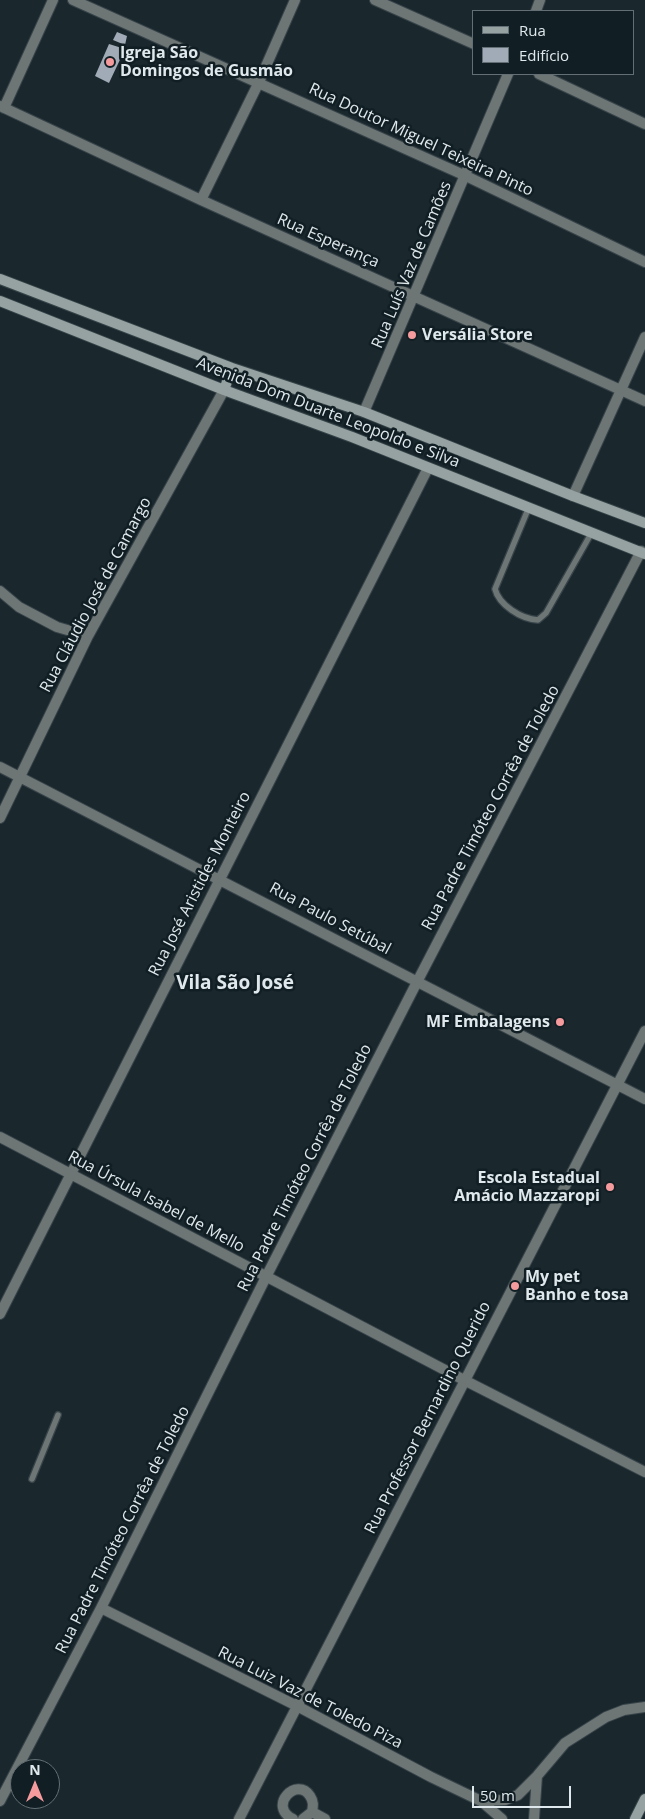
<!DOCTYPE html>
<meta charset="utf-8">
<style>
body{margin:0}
#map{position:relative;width:645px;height:1819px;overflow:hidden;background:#1a282e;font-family:"Open Sans",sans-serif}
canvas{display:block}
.legend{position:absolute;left:472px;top:10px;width:162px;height:65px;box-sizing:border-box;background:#111f24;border:1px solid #636f74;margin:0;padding:6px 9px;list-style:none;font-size:15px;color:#dfe8ec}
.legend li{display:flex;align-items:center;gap:10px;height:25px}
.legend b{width:25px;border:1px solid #636f74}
.north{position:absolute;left:10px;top:1759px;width:50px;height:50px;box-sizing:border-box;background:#111f24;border:1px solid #636f74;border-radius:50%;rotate:0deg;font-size:14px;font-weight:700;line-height:20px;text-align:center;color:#dfe8ec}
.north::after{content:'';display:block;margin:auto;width:18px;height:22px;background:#f59b9e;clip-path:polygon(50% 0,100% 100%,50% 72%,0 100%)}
.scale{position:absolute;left:472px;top:1786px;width:99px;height:22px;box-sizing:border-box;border:2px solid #dfe8ec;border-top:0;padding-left:6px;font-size:15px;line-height:18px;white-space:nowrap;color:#dfe8ec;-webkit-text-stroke:4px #111f24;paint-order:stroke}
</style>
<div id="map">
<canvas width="645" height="1819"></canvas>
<ul class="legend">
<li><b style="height:6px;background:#95a2a1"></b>Rua</li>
<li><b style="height:14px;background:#a1abb7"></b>Edifício</li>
</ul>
<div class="north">N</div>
<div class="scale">50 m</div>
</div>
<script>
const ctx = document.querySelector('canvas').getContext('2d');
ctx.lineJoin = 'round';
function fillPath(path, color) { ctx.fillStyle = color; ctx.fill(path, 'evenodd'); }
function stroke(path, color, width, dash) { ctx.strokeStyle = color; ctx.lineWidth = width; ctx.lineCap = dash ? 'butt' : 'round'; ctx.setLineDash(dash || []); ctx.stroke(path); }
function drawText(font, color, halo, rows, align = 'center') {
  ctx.font = font + ' "Open Sans",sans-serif'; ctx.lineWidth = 5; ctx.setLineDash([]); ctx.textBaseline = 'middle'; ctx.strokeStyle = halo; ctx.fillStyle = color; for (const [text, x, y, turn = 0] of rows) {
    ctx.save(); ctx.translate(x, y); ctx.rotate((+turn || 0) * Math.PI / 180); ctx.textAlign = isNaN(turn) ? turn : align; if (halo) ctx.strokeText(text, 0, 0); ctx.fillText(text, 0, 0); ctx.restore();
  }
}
const building = new Path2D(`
 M117,32L127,36L125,45L113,40Z
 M109,44L125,49L109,83L95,76Z`);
const service = new Path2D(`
 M529,507L495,589C499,605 521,619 538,620L546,613L592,532
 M32,1479L58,1415`);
const minor = new Path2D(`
 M73,0L466,176L645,262
 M375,0L474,44
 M536,11L540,0
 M539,74L645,124
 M0,106L201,200L645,401
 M4,108L53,0
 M201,200L259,82L295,0
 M364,412L508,74
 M573,496L645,337
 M0,591L19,607L57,627L88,636
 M0,767L645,1099
 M0,818L88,636L224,390
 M0,1137L464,1380L645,1472
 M0,1314L428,468
 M101,1608L297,1706L431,1777L481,1801L502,1819
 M0,1801L101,1608L266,1277L417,982L641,551
 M481,1801L505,1800L518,1795L537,1776L565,1743L606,1717L624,1710L645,1707
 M312,1812L325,1819
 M239,1819L645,1031
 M293,1819C267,1806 297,1776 310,1796C314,1802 313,1806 312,1812L303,1819
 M534,1819L537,1776`);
const secondary = new Path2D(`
 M0,279L232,368L364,412L573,496L645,523
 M0,301L224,390L352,437L645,554
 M224,390L232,368
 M635,1819L645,1799`);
const markers = [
 [110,62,5,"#f59b9e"],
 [412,335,5,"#f59b9e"],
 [560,1022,5,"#f59b9e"],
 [610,1187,5,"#f59b9e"],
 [515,1286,5,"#f59b9e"]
];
const poiNames = [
 ["Igreja São",120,53],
 ["Domingos de Gusmão",120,71],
 ["Versália Store",422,335],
 ["MF Embalagens",550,1022,"right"],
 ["Escola Estadual",600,1178,"right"],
 ["Amácio Mazzaropi",600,1196,"right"],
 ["My pet",525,1277],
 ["Banho e tosa",525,1295]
];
const streetNames = [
 ["Rua Doutor Miguel Teixeira Pinto",421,140,25],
 ["Rua Esperança",328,241,24],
 ["Rua Luís Vaz de Camões",412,265,-67],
 ["Avenida Dom Duarte Leopoldo e Silva",328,413,21],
 ["Rua Cláudio José de Camargo",96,595,-62],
 ["Rua Padre Timóteo Corrêa de Toledo",491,808,-62],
 ["Rua José Aristides Monteiro",200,884,-63],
 ["Rua Paulo Setúbal",330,919,28],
 ["Rua Padre Timóteo Corrêa de Toledo",305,1168,-63],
 ["Rua Úrsula Isabel de Mello",156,1202,28],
 ["Rua Professor Bernardino Querido",428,1418,-63],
 ["Rua Padre Timóteo Corrêa de Toledo",123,1530,-63],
 ["Rua Luiz Vaz de Toledo Piza",310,1698,27]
];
const quarterNames = [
 ["Vila São José",235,984]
];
fillPath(building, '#a1abb7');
stroke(service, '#364349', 8);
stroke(minor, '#364349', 12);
stroke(secondary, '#364349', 12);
stroke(service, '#6d7575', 5.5);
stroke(minor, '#6d7575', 10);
stroke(secondary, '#95a2a1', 10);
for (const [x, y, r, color] of markers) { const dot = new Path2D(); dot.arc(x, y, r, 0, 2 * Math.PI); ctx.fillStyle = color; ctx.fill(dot); stroke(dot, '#111f24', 2); }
drawText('bold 16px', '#dfe8ec', '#111f24', poiNames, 'left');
drawText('16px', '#dfe8ec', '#111f24', streetNames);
drawText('bold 19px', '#dfe8ec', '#111f24', quarterNames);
</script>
